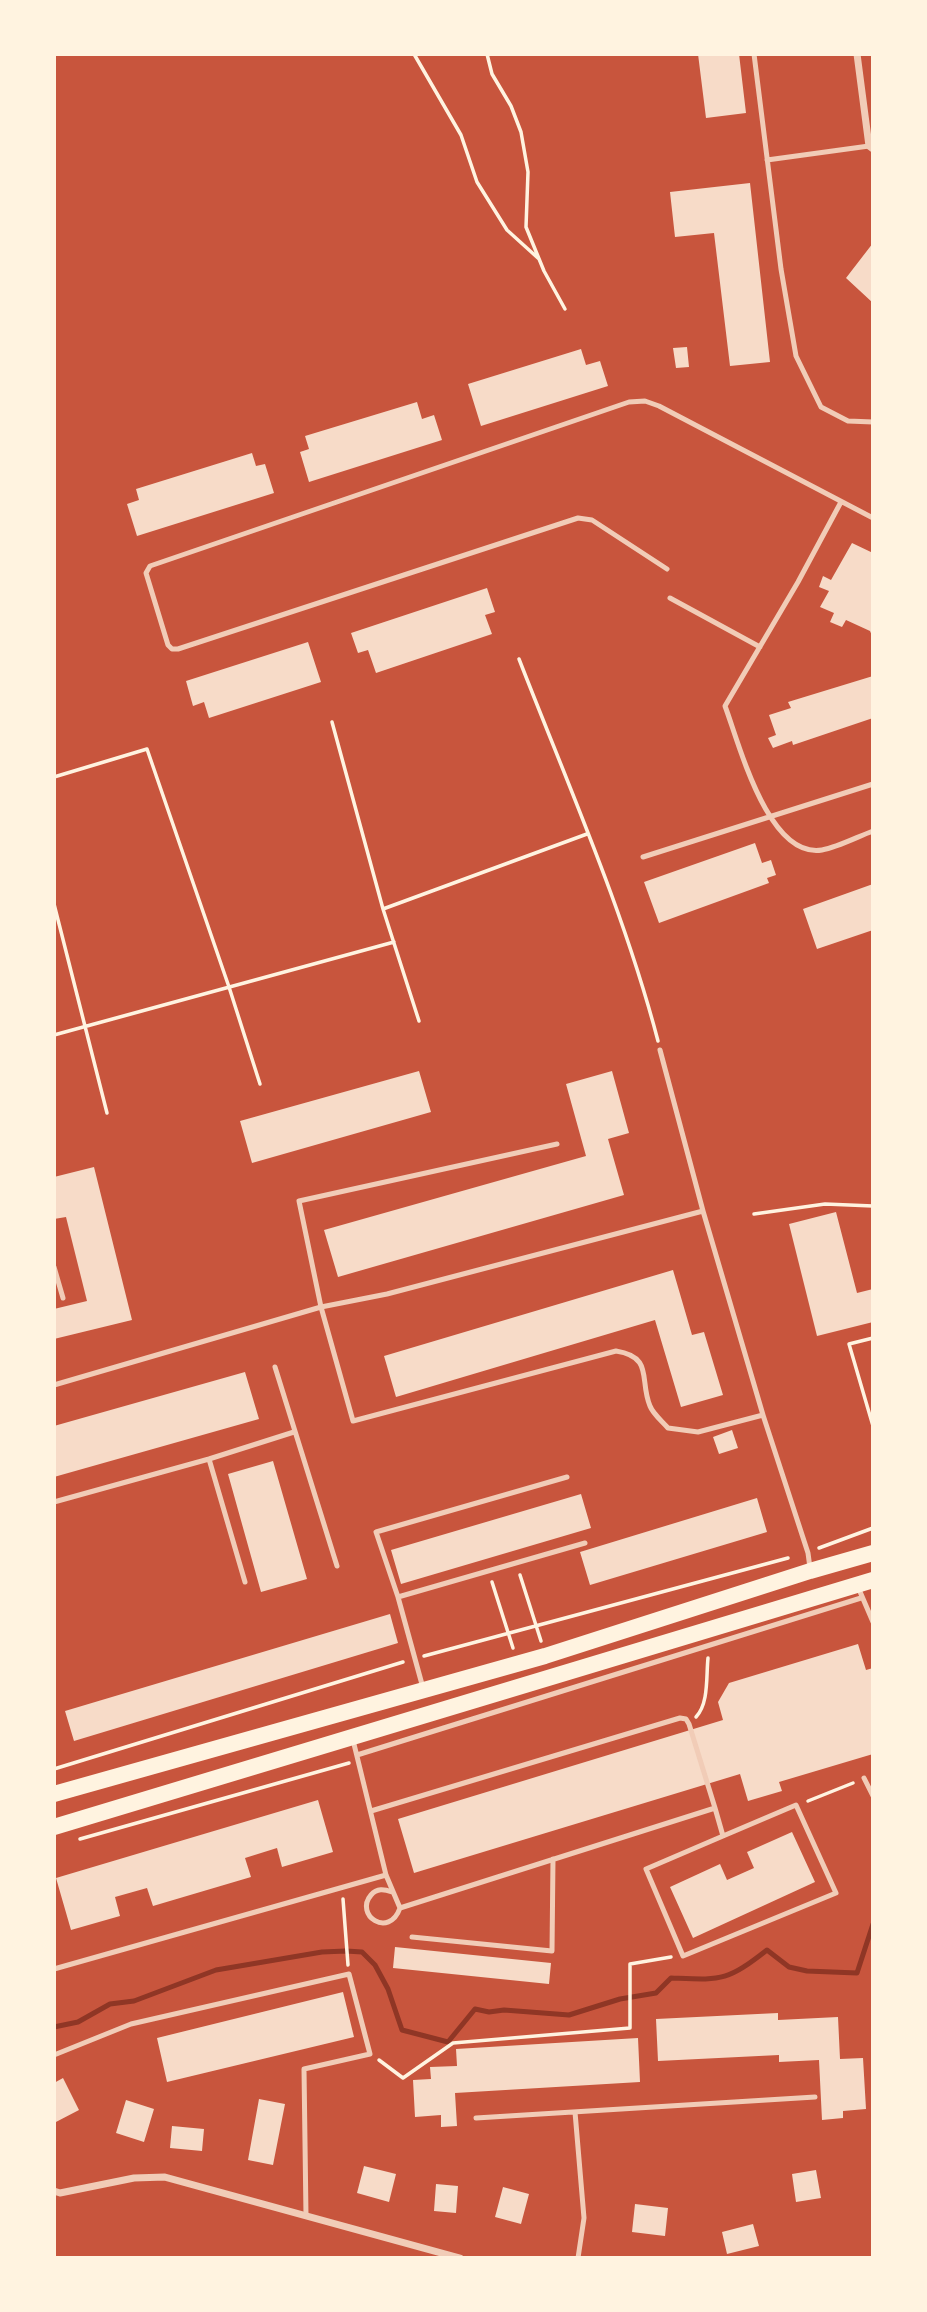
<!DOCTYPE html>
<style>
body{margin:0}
#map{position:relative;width:927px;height:2312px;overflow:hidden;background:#c8553d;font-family:Barlow,sans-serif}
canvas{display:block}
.frame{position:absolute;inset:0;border:56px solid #fff3e0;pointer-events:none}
</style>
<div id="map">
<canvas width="927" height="2312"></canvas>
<div class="frame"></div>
</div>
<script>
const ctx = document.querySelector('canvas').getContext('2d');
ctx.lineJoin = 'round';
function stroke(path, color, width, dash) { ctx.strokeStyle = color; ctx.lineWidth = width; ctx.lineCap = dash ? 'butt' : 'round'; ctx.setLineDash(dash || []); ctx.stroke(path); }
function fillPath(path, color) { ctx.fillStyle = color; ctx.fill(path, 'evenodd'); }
const stream = new Path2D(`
 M54,2027L78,2022L110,2004L134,2001L216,1970L322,1952L346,1951L362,1952L375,1965L388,1989L402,2030L448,2042L475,2009L489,2012L504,2010L569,2015L620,1999L656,1993L671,1978C722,1980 726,1982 767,1950L789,1967L807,1971L857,1973L873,1924`);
const building = new Path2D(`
 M698,54H739L746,113L706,118Z
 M750,183L770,362L730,366L714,233L675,237L670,192Z
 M873,243V303L846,278Z
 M687,347L689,367L676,368L673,348Z
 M581,349L586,365L600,361L608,386L481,426L468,384Z
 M417,402L422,419L434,415L442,440L309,482L300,452L309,449L305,436Z
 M252,453L256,466L265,464L274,493L137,536L127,504L139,500L136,489Z
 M852,543L873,553V638L870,631L846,620L842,627L830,622L834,613L820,607L829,591L819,587L823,576L831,580Z
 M487,588L495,612L485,615L492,634L376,673L368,650L358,653L351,633Z
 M308,642L321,682L209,718L204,702L193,706L186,681Z
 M873,676V718L793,745L792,741L773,748L768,738L776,735L769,715L791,708L788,702Z
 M755,843L762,863L771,860L776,875L767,878L769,883L659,923L644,882Z
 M873,884V930L817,949L803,909Z
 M419,1071L431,1112L252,1163L240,1121Z
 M612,1071L629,1133L608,1139L624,1195L338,1277L324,1230L586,1156L566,1084Z
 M94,1167L132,1320L54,1339V1309L87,1301L66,1217L54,1219V1177Z
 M836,1212L857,1293L873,1289V1322L817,1336L789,1224Z
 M673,1270L692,1335L704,1332L723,1395L681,1407L655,1320L396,1397L384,1356Z
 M245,1372L259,1419L54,1477V1426Z
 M732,1430L738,1448L719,1454L713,1437Z
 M273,1461L307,1579L261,1592L228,1474Z
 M581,1494L591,1528L401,1584L391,1550Z
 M757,1498L767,1532L590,1585L580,1552Z
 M390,1614L398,1643L74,1741L65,1711Z
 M858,1644L866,1670L873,1668V1754L779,1782L782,1791L748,1801L740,1774L414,1873L398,1819L723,1720L718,1702L729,1683Z
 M318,1800L333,1852L282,1867L277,1848L245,1858L251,1877L153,1906L147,1888L115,1897L120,1916L71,1930L56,1878Z
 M792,1832L815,1882L693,1938L670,1887L720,1864L727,1880L754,1868L747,1852Z
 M395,1947L551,1963L549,1984L393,1968Z
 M343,1992L354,2037L167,2082L157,2038Z
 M778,2013V2020L838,2017L840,2059L863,2058L866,2109L843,2111V2118L822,2120L819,2060L779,2062V2055L658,2061L656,2019Z
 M638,2038L640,2082L455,2093L457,2126L441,2127V2115L415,2117L413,2080L431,2079L430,2067L457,2066L456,2049Z
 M63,2078L79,2110L54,2123V2083Z
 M259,2099L285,2104L273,2165L248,2160Z
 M126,2100L154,2109L144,2142L116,2133Z
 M172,2126L204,2129L202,2151L170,2148Z
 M364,2166L396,2174L389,2202L357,2193Z
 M816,2170L821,2198L796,2202L792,2174Z
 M436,2184L458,2186L456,2213L434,2211Z
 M503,2187L529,2194L521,2224L495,2217Z
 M635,2204L668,2208L665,2236L632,2232Z
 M753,2224L759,2246L727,2254L722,2232Z`);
const path = new Path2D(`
 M414,54L461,135L477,182L507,230L539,259
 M487,54L492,74L511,106L521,132L528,172L526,227L544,271L565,309
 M519,659C568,785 624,911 658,1041
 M332,722L383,909L587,834
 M54,777L147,749L229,987L260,1084
 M54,904L107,1113
 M383,909L419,1021
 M54,1035L394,942
 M754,1214L825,1204L873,1206
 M873,1338L849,1344L873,1426
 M819,1548L873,1528
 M520,1575L541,1641
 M492,1582L513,1648
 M424,1656L788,1558
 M696,1717C709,1703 706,1677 708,1658
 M54,1769L403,1662
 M808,1801L853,1783
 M80,1839L349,1763
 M343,1899L348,1965
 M379,2060L403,2078L453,2043L630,2028V1964L671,1957`);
const service = new Path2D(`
 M754,54L781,269L796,356L821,407L848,421L873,422
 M767,160L869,146
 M841,502L798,582L725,706C739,743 768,859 822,850C838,847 857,837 873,831
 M667,569L592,520L578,518L178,649H172L168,645L146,573L150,566L629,402L645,401L659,406L873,518
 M670,598L760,647
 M643,857L873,784
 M660,1050L703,1211
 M557,1144L299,1201L321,1307L387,1294L703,1211L763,1415L808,1553L810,1568
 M54,1267L63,1298
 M275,1367L337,1566
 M54,1385L321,1307L353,1421L616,1351C654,1357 639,1380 650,1406C653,1414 662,1421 668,1428L698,1432L763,1415
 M209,1459L245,1582
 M54,1502L209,1459L294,1432
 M858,1587L873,1622
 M398,1597L376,1532L567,1477
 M423,1688L398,1597L585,1543
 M353,1740L386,1875L400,1908L715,1808L689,1724L686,1719L680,1718L371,1811
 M357,1755L861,1598
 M864,1778L873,1796
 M715,1808L723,1836L796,1805L836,1893L683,1956L646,1869L723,1836
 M392,1892C384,1889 377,1888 371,1895C354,1915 389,1939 400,1908
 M412,1937L552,1951L553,1859
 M54,1969L386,1875
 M54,2055L131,2024L349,1974L370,2054L304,2069L306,2216
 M575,2112L584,2218L578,2258
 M476,2118L815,2097`);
const minor = new Path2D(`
 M857,54L869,146L873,149
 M54,2191L60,2193L134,2178L165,2177L460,2258`);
const primary = new Path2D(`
 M54,1794L545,1656L810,1571L873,1553
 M54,1827L873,1580`);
stroke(stream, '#8f3625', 5);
fillPath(building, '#f7dbc8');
stroke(path, '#fff3e0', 3.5);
stroke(service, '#f1ccb7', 5);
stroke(minor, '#f1ccb7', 7);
stroke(primary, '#fff3e0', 16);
</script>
